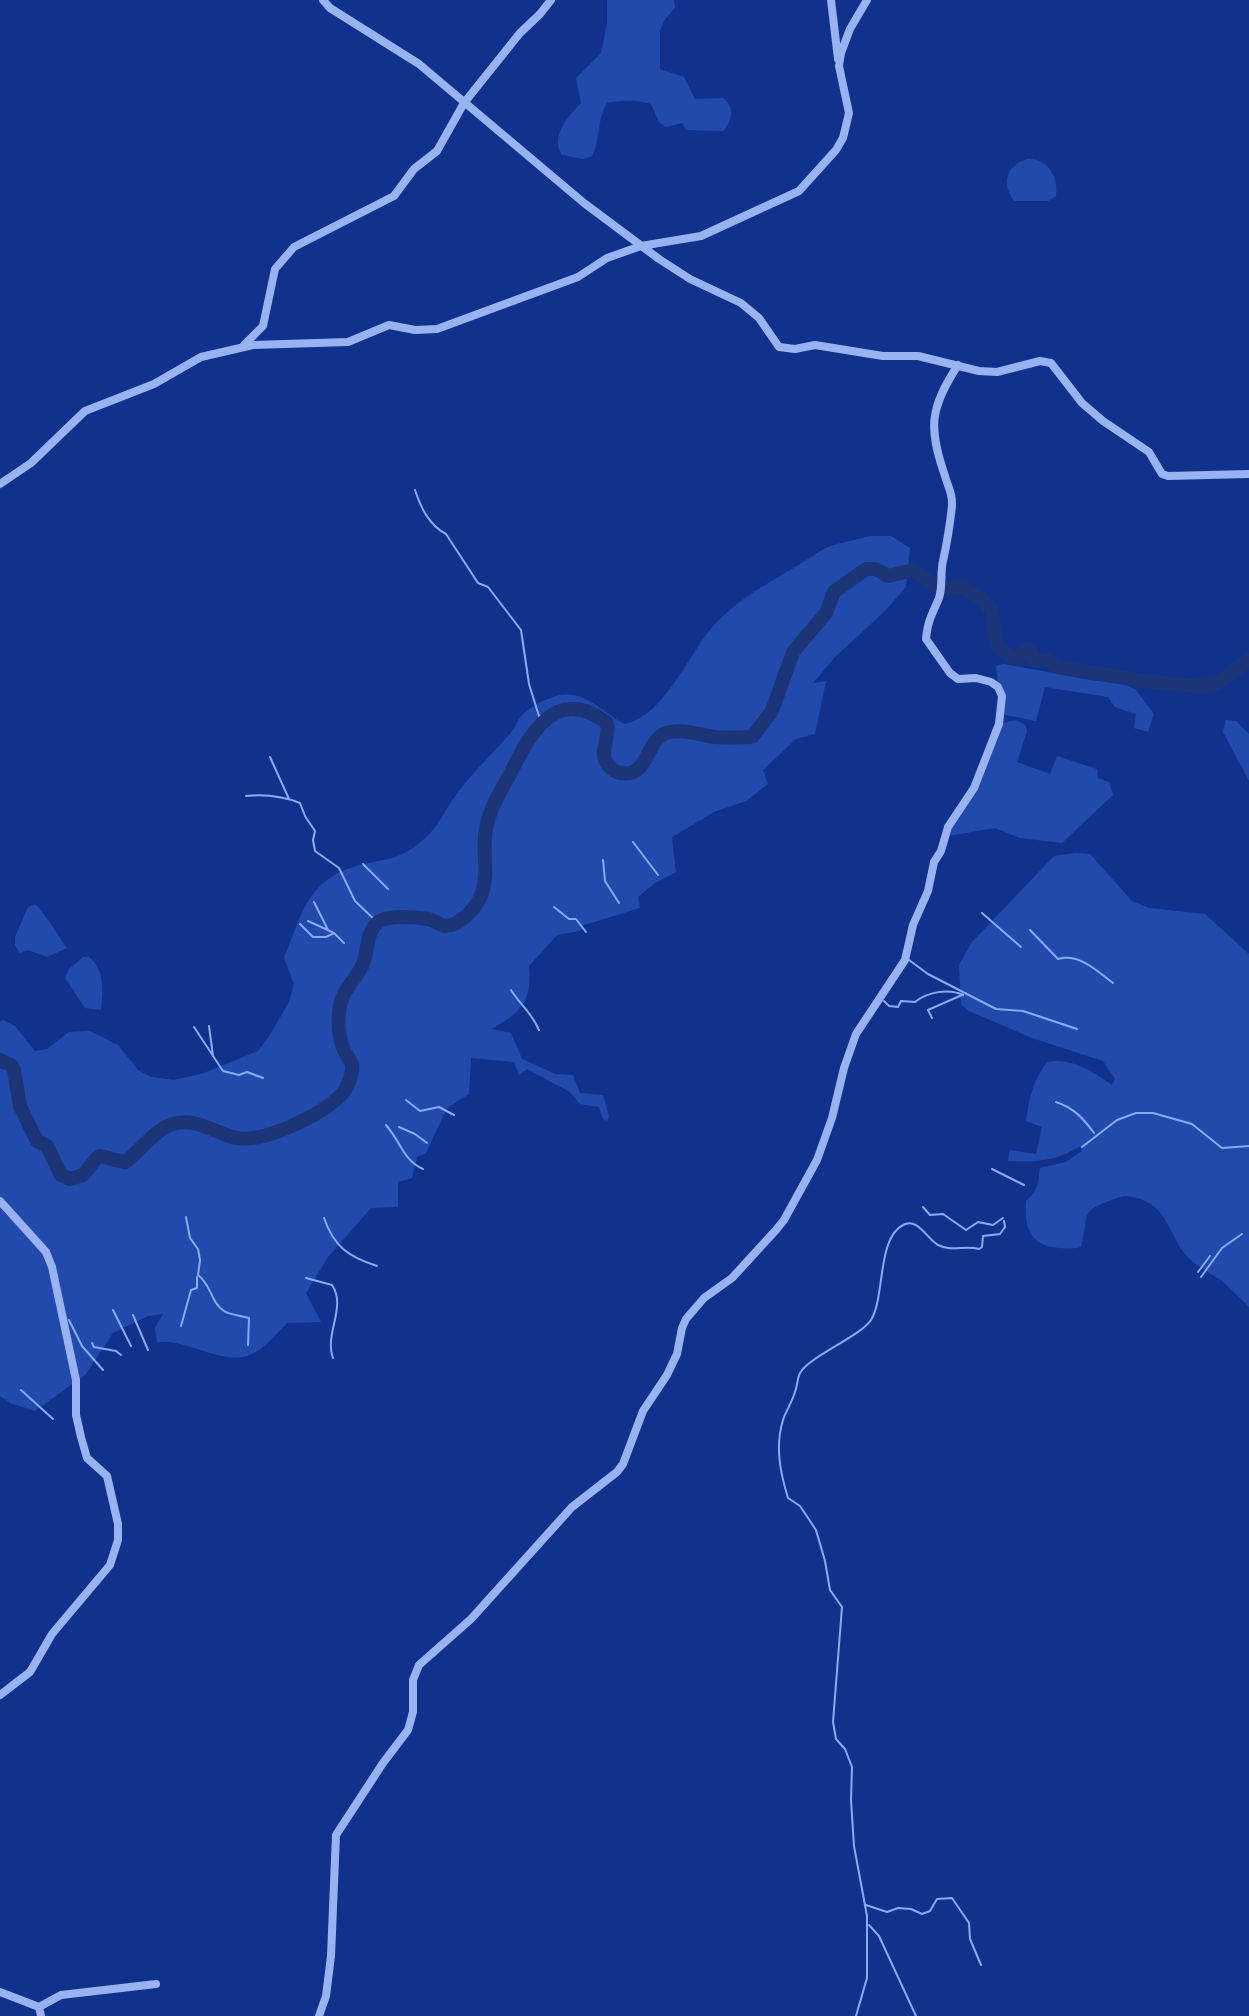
<!DOCTYPE html>
<style>
body{margin:0}
canvas{display:block;background:#10328c}
</style>
<canvas width="1249" height="2016"></canvas>
<script>
const ctx = document.querySelector('canvas').getContext('2d');
ctx.lineJoin = 'round';
function fillPath(path, color) { ctx.fillStyle = color; ctx.fill(path, 'evenodd'); }
function stroke(path, color, width, dash) { ctx.strokeStyle = color; ctx.lineWidth = width; ctx.lineCap = dash ? 'butt' : 'round'; ctx.setLineDash(dash || []); ctx.stroke(path); }
const green = new Path2D(`
 M607,0H674L675,7L664,21L660,31V69L684,77L695,99L723,98C735,107 733,120 723,131L686,130L682,123L666,127L659,122L651,104C636,99 622,100 607,103C596,122 601,139 592,156L583,159L562,155C550,136 568,117 581,103L576,78L601,53L607,24Z
 M1027,159C1047,158 1059,176 1056,196L1048,201H1014C1001,182 1006,167 1027,159Z
 M870,536H891L910,548L906,587L885,611L835,657L813,683L826,681L815,734L796,739L763,770L768,784L746,801L714,812L672,837L676,872L655,883L638,897L640,908L584,925L580,931L557,935L529,966C532,1002 522,1011 492,1029L511,1033L522,1059L555,1074L573,1075L580,1093L603,1095L609,1116L607,1121L603,1119L599,1107L580,1104L570,1092L527,1069L519,1075L514,1062L471,1058L469,1094L447,1108L426,1153L417,1157L412,1178L398,1182V1207L371,1208L328,1257L306,1293L321,1322L287,1323C277,1333 266,1347 254,1353C227,1369 189,1338 157,1342L155,1328L163,1314L148,1316L113,1333L85,1375L35,1411L10,1403L0,1396V1022L3,1020L15,1026L35,1051L47,1049L69,1032L90,1031L118,1045L138,1070L151,1077L174,1080L204,1073L258,1051L270,1035L289,1002L294,984L284,958C301,916 307,880 356,866C384,858 398,862 423,840C440,826 446,807 459,791C474,771 492,754 508,736C514,730 517,721 522,715C528,709 540,702 548,699C580,684 599,710 624,724C668,716 690,646 721,618C744,596 770,582 797,566C807,560 817,552 828,547C841,542 856,540 870,536Z
 M1004,664L1096,681L1120,682L1136,690L1154,714L1148,732L1134,728L1136,714L1115,707L1108,697L1045,687L1036,721L1001,714L996,666Z
 M1016,720L1025,725L1027,731L1017,762L1050,774L1057,756L1097,769L1098,778L1109,782L1113,795L1062,843L1020,838L995,828L948,836V827L967,800L999,724Z
 M1226,720L1236,721L1249,734V781L1223,732Z
 M1076,853L1090,854L1132,901L1149,908L1205,914L1249,954V1307C1240,1298 1231,1289 1222,1281C1212,1274 1200,1268 1191,1260C1169,1241 1172,1211 1141,1199C1133,1196 1125,1195 1117,1198C1078,1212 1090,1211 1081,1247L1077,1248C1041,1250 1023,1242 1026,1201C1038,1191 1038,1183 1040,1168L1066,1162L1082,1151L1080,1146C1056,1162 1036,1162 1008,1161L1010,1150L1036,1154L1042,1127L1026,1121C1029,1099 1033,1080 1047,1062C1071,1057 1093,1072 1112,1085L1115,1079L1103,1061L1032,1038L969,1011L961,1004L959,965L972,942L1054,856Z
 M35,904C44,912 59,937 67,948L47,957L28,950L20,953L15,945V937L28,907Z
 M83,957H89C105,970 103,991 101,1010L85,1008L65,978L69,969Z`);
const stream = new Path2D(`
 M415,490C421,508 429,525 446,534L478,583L488,587L521,630L529,684L539,716L548,718
 M270,757L289,799
 M246,796C265,794 282,796 300,803L305,816L315,831L313,840L315,851L339,868L355,901L378,923
 M633,842L658,875
 M603,860L605,881L619,903
 M363,864L388,889
 M314,902L328,930
 M554,907L569,919H576L586,932
 M982,913L1021,947
 M308,921L332,932
 M300,924L313,937H326L334,933L344,943
 M1030,930L1058,959C1079,953 1097,971 1113,983
 M909,960L928,974L996,1009L1023,1011L1077,1029
 M511,990C521,1006 530,1010 539,1030
 M884,1001L889,1006L898,1007L901,1001L915,1002C927,992 949,988 963,995
 M932,1018L928,1010L962,995
 M209,1026L213,1056
 M194,1027L223,1071L239,1075L247,1072L263,1078
 M406,1100L420,1111L439,1107L454,1115
 M1056,1102C1074,1108 1083,1118 1094,1133
 M386,1125C401,1142 403,1160 423,1169
 M399,1127L415,1134L427,1143
 M1082,1147L1117,1120L1136,1113H1153L1192,1124L1222,1148L1249,1146
 M992,1169L1024,1185
 M923,1207L930,1215L943,1214L966,1230L978,1222L993,1225L1003,1218
 M186,1217L190,1238L198,1249L200,1260L198,1275C211,1284 211,1303 224,1311C230,1315 242,1316 249,1318L248,1345
 M324,1218C334,1247 349,1257 377,1266
 M1198,1272L1210,1256
 M1201,1277L1222,1248L1242,1234
 M306,1278L332,1285C347,1307 324,1334 333,1358
 M113,1310L131,1346
 M133,1315L148,1350
 M69,1320L82,1346L103,1370
 M181,1326L191,1290L197,1288V1277
 M92,1343L94,1347L116,1351L121,1355
 M21,1390L53,1419
 M866,1905L887,1912L898,1908L911,1909L922,1914L930,1911L937,1899L952,1898L969,1923L970,1939L981,1965
 M869,1925L879,1936L916,2016
 M856,2016L867,1978V1916L854,1846L851,1800L852,1767L845,1749L836,1739L833,1722L842,1607L830,1590L825,1561L816,1530L800,1506L788,1498C780,1472 775,1446 783,1420C786,1411 792,1402 795,1392C799,1381 796,1374 806,1366C821,1352 862,1334 871,1320C885,1298 877,1238 903,1225C918,1217 927,1239 938,1245C952,1252 965,1245 979,1249L982,1247L983,1236L1000,1234L1005,1227L1004,1221`);
const river = new Path2D(`
 M0,1060L11,1065L14,1070L20,1106L37,1141L47,1146L61,1175L70,1179L83,1175C108,1145 91,1158 126,1162C139,1151 156,1129 173,1124C197,1117 216,1134 237,1138C265,1143 323,1114 342,1094C347,1088 353,1074 352,1066C352,1061 346,1055 344,1050C339,1039 338,1025 339,1014C340,990 354,983 362,966C369,952 365,930 380,921C390,915 416,917 428,919C434,920 439,925 445,926C460,926 475,909 481,896C489,876 483,856 485,836C487,813 499,794 510,774C530,734 556,684 607,723C610,736 601,749 605,760C607,765 612,770 617,772C648,782 645,741 666,733C680,728 701,735 715,737C727,738 740,737 752,737L772,711L793,652L826,613L834,592L866,569H876L888,576L913,570L942,591L962,586L981,598L992,611C996,636 989,649 1019,659L1025,650H1029L1034,660H1046L1057,667L1144,681L1204,687L1219,682L1249,660`);
const minor = new Path2D(`
 M323,0L330,8L419,64L584,203L659,259L690,279L741,303L759,318L779,347L795,349L815,345L883,356H918L979,371L997,372L1040,361L1051,363L1082,403L1103,421L1149,452L1162,474L1168,476L1249,474
 M831,0L838,59
 M244,345L263,326L275,269L294,247L394,196L414,169L437,151L464,103L520,33L540,14L551,0
 M0,484L31,463L85,411L154,384L201,357L253,345L348,342L389,325L415,330L437,329L578,277L607,258L641,246L701,236L799,191L836,150L843,138L849,113L839,66L841,53L850,29L867,0
 M0,1201L46,1252L52,1267L76,1380V1415L81,1437L87,1458L107,1476L118,1524V1540L110,1565L52,1634L30,1672L0,1695
 M0,1992L39,2007L41,2016
 M39,2007L61,1995L156,1984
 M319,2016L326,1996L331,1956L336,1835L383,1763L408,1730L413,1712V1680L419,1665L471,1619L572,1507L617,1472L623,1464L643,1411L667,1375L677,1354L682,1328L686,1319L704,1298L732,1278L776,1230L784,1220L817,1160L832,1118L844,1068L856,1034L905,960L913,925L928,891L934,862L941,851L948,827L974,788L999,724L1002,696L998,687L991,682L976,678L958,679L950,673L926,639C928,619 932,615 939,598C943,586 940,573 943,561C947,543 950,524 952,506C953,494 948,487 945,476C928,427 930,408 958,365`);
fillPath(green, '#224aac');
stroke(stream, '#89aaf6', 2);
stroke(river, '#1c3579', 14);
stroke(minor, '#98b2f2', 8);
</script>
